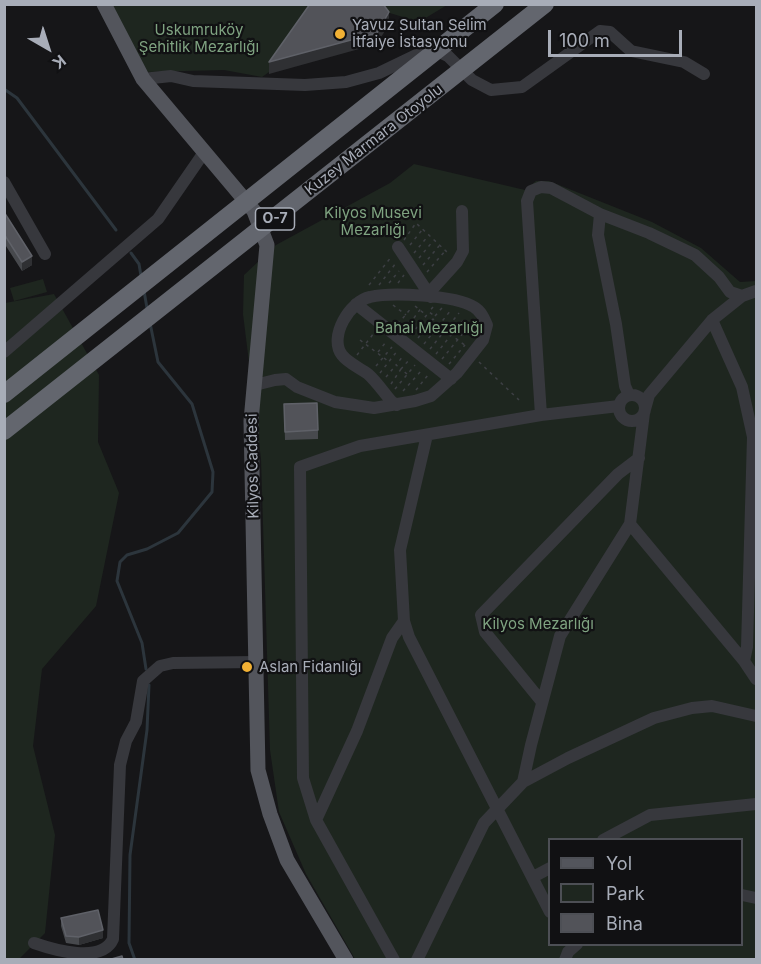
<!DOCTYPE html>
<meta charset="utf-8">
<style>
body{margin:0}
#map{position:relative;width:761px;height:964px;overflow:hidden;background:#161618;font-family:Inter,sans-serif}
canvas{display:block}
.frame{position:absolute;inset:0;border:6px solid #a8adb8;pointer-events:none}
.legend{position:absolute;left:548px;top:838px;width:195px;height:108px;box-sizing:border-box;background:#111113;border:2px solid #4d4f55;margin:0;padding:8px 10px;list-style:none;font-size:18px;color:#a8adb8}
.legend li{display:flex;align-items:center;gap:12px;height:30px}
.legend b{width:30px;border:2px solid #4d4f55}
.north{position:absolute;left:18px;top:18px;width:60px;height:60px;-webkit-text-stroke:4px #111113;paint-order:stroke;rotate:141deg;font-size:16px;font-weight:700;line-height:24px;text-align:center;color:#a8adb8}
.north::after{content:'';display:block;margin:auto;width:21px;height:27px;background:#a8adb8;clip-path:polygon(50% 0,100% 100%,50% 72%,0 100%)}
.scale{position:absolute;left:548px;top:30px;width:134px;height:27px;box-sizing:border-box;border:3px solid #a8adb8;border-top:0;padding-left:8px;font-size:18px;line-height:21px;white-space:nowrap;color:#a8adb8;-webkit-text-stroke:4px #111113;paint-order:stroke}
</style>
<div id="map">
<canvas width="761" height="964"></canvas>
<div class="frame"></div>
<ul class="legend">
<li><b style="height:8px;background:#53555c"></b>Yol</li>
<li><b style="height:16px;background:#1e261f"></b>Park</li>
<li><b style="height:16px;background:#525359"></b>Bina</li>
</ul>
<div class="north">K</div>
<div class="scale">100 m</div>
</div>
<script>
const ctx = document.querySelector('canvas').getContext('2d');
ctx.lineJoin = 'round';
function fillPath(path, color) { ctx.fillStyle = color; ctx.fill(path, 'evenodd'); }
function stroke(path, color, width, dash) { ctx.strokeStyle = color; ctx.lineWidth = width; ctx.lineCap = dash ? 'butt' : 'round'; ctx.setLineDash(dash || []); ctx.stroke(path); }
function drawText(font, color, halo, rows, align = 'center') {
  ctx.font = font + ' Inter,sans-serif'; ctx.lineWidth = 4.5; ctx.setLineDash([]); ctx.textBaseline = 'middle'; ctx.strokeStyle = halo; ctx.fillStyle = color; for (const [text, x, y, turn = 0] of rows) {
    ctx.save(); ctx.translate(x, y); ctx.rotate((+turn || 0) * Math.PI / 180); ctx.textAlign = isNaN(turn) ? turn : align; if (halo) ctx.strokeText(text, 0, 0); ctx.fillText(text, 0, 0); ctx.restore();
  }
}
const green = new Path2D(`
 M111,5H332L296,53L262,77L224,70L146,72Z
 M364,5H447L419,22Z
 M414,164L525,190L536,181H549L652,222L701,248L740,282L756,281V959H355L306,874L279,812L270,750L261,459L243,314L244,275L276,245L390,183ZM550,840H742V944H550Z
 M43,279L47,292L14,301L10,288Z
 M54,294L99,375L98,442L119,493L96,606L42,669L33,746L55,835L45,933L19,959L5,960V303Z`);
const stream = new Path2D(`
 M4,89L17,98L116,230
 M131,253L139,264L141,276
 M144,291L147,308
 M146,669L142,643L117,581L120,562L127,555L147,549L178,533L212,492L213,472L192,404L158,362L150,323
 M135,960L129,943L130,855L147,730L149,685`);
const path = new Path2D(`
 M404,240L416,223L448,253
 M410,245L422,230
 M414,253L428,236
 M419,258L433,241
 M423,265L439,246
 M427,272L445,251
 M389,283L399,271
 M398,283L404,275
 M369,285L392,256
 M379,285L396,263
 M393,305L406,315
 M415,306L426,315
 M433,307L429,312L435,316
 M435,316L442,308
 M398,324L412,307
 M405,330L422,307
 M452,334L466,317
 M411,335L429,312
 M418,338L433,319L445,329
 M360,340L388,361
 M424,344L451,310
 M430,349L459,313
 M378,352L386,342
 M436,354L451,335L466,346
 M357,355L374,333
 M442,359L473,321
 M479,362L519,400
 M449,364L465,345
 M376,366L392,347
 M380,373L398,350
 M407,374L401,369L409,360
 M386,377L396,365
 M391,384L401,369L396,365L403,356
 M395,389L415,365
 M416,390L428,375
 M403,391L422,370`);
const minor = new Path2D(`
 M143,79L171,76L193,81L305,85L346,82L379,73L431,48L448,56L472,80L491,90L522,87L600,31L610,32L631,51L684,62L704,74
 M4,182L45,254
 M398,247L431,297
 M429,293L457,262L463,251L462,211
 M356,304L451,379
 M712,320L742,387L753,437L747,647L744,661
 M4,352L158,219L205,151
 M255,385L275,380L286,379L297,387L335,402L374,408L415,401L431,396L457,373L483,340L487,325C484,318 481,311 474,307C455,295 391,292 370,297C350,301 328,337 342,355C348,363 360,368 368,374C377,382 384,393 392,402L397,405
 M629,395L625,386L616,324L598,235L600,214L649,233L695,255L719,277L730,292L742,296
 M619 408a13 13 0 1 1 26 0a13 13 0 1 1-26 0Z
 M541,415L527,201L531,191L541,187L551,188L600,214
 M427,435L400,550L404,621L409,637L550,912
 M630,524L744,661L756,679
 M542,702L485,632L481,615L618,474L639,458
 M523,782L531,745L560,636L630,524L644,413L649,395L712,320L742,296L756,291
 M316,820L357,731L392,638L404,621
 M603,840L650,815L756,804
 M533,877L550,868
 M742,895L756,898
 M34,943C54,950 102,964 113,939L120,765L126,741L136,722L143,681L160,666L173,663L256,662
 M394,960L316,820L303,778L300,467L360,446L541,415L619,406
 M417,960L484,823L523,782L568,758L654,718L692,708L712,706L756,716
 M565,960L568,952L577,944`);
const major = new Path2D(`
 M104,4L143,79L254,211L267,245L251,421L258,770L270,814L287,860L346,960`);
const highwayBridge = new Path2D(`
 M4,394L495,4
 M4,431L545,4`);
const wall = new Path2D(`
 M4,212L32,265L22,271L4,243Z
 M284,404L318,430V439L285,440Z
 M61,918L103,938L79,945L66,943L61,926Z`);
const shadedWall = new Path2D(`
 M389,12V24L377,44L269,74V62Z
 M32,256V265L22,271V262Z
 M103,930V938L79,945V937Z`);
const building = new Path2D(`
 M310,4H383L389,12L377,33L269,62Z
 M4,212L32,256L22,262L4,234Z
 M317,403L318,430L285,432L284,404Z
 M98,910L103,930L79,937L66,936L61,918Z
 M122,956L123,960H108Z`);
const markers = [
 [340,34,6,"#f2b134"],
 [247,667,6,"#f2b134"]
];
const shields = [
 [275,219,39]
];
const shieldNames = [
 ["O-7",275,219]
];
const poiNames = [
 ["Yavuz Sultan Selim",352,25],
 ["İtfaiye İstasyonu",352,42],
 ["Aslan Fidanlığı",259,667]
];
const parkNames = [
 ["Uskumruköy",199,30],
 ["Şehitlik Mezarlığı",199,47],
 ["Kilyos Musevi",373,213],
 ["Mezarlığı",373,230],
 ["Bahai Mezarlığı",429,328],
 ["Kilyos Mezarlığı",538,624]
];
const streetNames = [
 ["Kuzey Marmara Otoyolu",374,140,-38],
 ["Kilyos Caddesi",253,466,-91]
];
fillPath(green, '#1e261f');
stroke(stream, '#2c353c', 3);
stroke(path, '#3d3f44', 1.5, [3, 4.5]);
stroke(minor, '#37383d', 12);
stroke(major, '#53555c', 15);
stroke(highwayBridge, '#63666e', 18);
fillPath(wall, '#47494d');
fillPath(shadedWall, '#2f3033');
fillPath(building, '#525359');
stroke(building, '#5f6168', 1.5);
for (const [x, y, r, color] of markers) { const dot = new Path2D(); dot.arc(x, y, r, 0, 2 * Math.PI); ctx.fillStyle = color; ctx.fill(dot); stroke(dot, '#111113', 2); }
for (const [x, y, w] of shields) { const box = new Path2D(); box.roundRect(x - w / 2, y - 11, w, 22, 4.5); ctx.fillStyle = '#111113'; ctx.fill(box); stroke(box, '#a8adb8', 1.5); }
drawText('bold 14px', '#a8adb8', null, shieldNames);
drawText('15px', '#a8adb8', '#111113', poiNames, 'left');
drawText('15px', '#7fa381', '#111113', parkNames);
drawText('15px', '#a8adb8', '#111113', streetNames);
</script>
